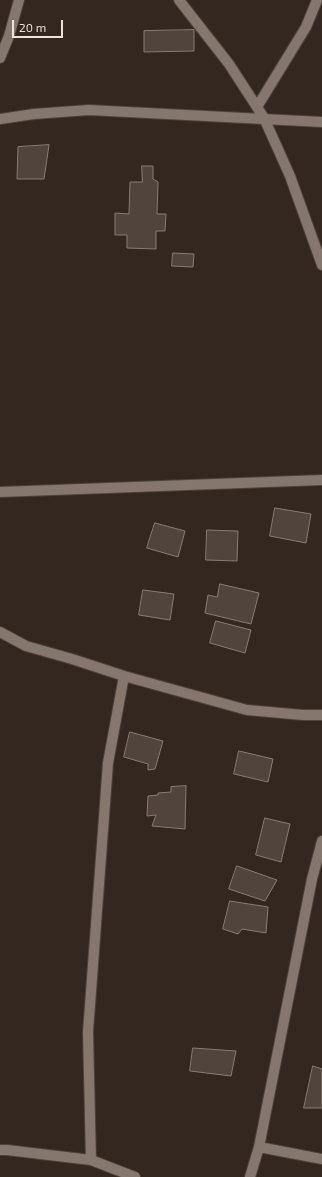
<!DOCTYPE html>
<style>
body{margin:0}
#map{position:relative;width:322px;height:1177px;overflow:hidden;background:#332720;font-family:"Exo 2",sans-serif}
canvas{display:block}
.scale{position:absolute;left:12px;top:20px;width:51px;height:18px;box-sizing:border-box;border:2px solid #ebe3de;border-top:0;padding-left:5px;font-size:12px;line-height:14px;white-space:nowrap;color:#ebe3de;-webkit-text-stroke:3px #332720;paint-order:stroke}
</style>
<div id="map">
<canvas width="322" height="1177"></canvas>
<div class="scale">20 m</div>
</div>
<script>
const ctx = document.querySelector('canvas').getContext('2d');
ctx.lineJoin = 'round';
function fillPath(path, color) { ctx.fillStyle = color; ctx.fill(path, 'evenodd'); }
function stroke(path, color, width, dash) { ctx.strokeStyle = color; ctx.lineWidth = width; ctx.lineCap = dash ? 'butt' : 'round'; ctx.setLineDash(dash || []); ctx.stroke(path); }
const building = new Path2D(`
 M194,30V51L144,52V31Z
 M49,145L44,179H17L18,147Z
 M142,166H153V179L158,182L157,214H166L165,231H156V249L127,248V235H115V213L129,214L130,182H142Z
 M173,253L194,254L193,267L172,266Z
 M275,508L311,514L306,543L270,536Z
 M155,523L185,531L178,557L147,548Z
 M207,530L238,531L237,561L206,560Z
 M220,584L259,593L251,624L205,613L208,595L217,597Z
 M143,590L174,594L170,620L139,615Z
 M216,621L251,630L245,653L210,643Z
 M130,732L163,741L155,769L148,770V764L124,757Z
 M239,751L273,759L268,782L234,774Z
 M186,786L185,829L152,826L156,815L147,816L148,796L158,795V793L171,792V787Z
 M265,818L290,824L281,862L256,855Z
 M237,866L277,880L265,901L229,889Z
 M230,901L268,907L266,933L242,929L238,934L223,929Z
 M193,1048L236,1051L231,1076L190,1071Z
 M313,1066L322,1069V1108H304Z`);
const minor = new Path2D(`
 M179,0L229,64L264,118L290,176L322,265
 M0,58L9,36L19,0
 M257,107L306,27L317,0
 M0,119L34,114L89,110L322,122
 M0,492L322,480
 M0,632L26,646L72,659L124,676L247,710L303,715H322
 M259,1147L322,1159
 M0,1150H7L91,1160L135,1177
 M91,1160L88,1032L108,763L124,676
 M250,1177L259,1147L312,879L322,841`);
fillPath(building, '#51443d');
stroke(building, '#8a7c73', 1);
stroke(minor, '#4c433c', 12);
stroke(minor, '#85766e', 10);
</script>
